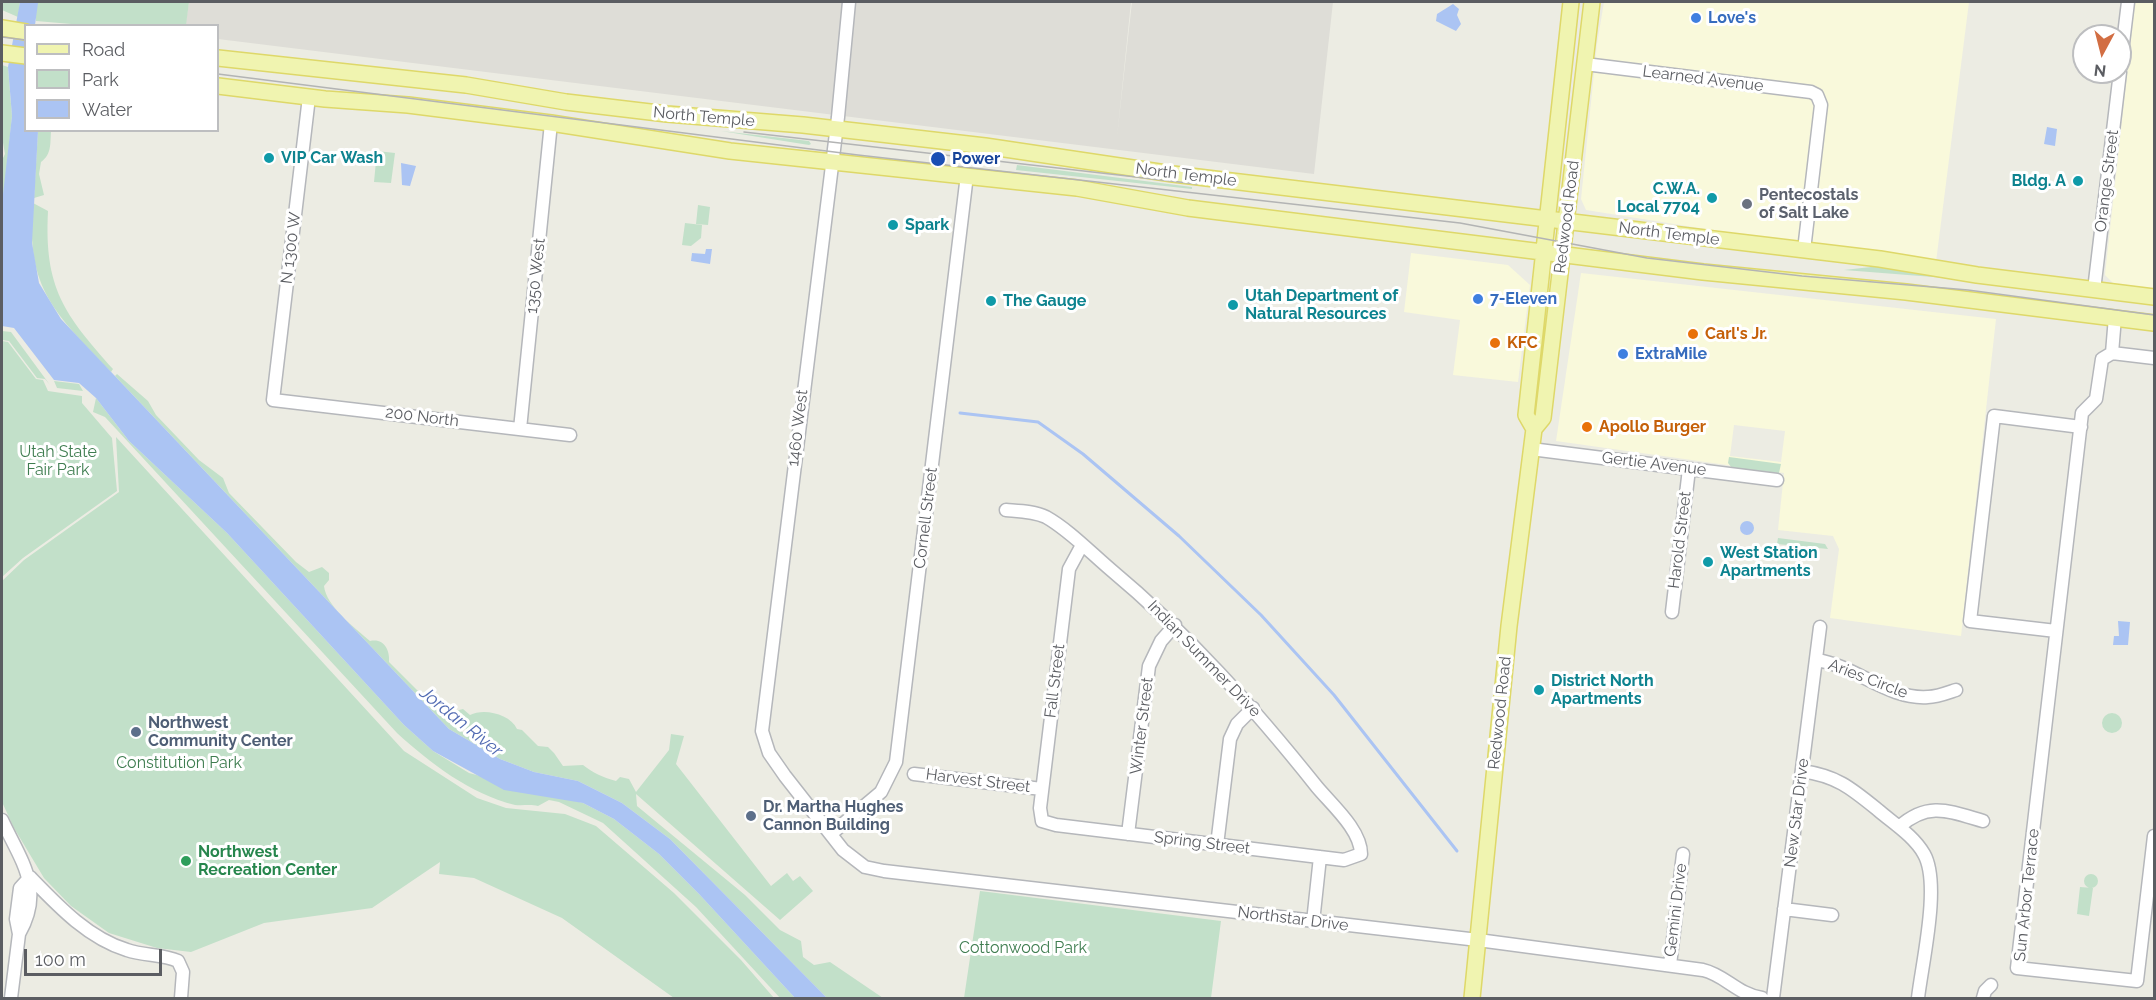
<!DOCTYPE html>
<style>
body{margin:0}
#map{position:relative;width:2156px;height:1000px;overflow:hidden;background:#ecece3;font-family:Raleway,sans-serif}
canvas{display:block}
.frame{position:absolute;inset:0;border:3px solid #5b5d62;pointer-events:none}
.legend{position:absolute;left:24px;top:24px;width:195px;height:108px;box-sizing:border-box;background:#fff;border:2px solid #bdbec0;margin:0;padding:8px 10px;list-style:none;font-size:18px;color:#5b5d62}
.legend li{display:flex;align-items:center;gap:12px;height:30px}
.legend b{width:30px;border:2px solid #bdbec0}
.north{position:absolute;left:2072px;top:24px;width:60px;height:60px;box-sizing:border-box;background:#fff;border:2px solid #bdbec0;border-radius:50%;rotate:187deg;font-size:16px;font-weight:700;line-height:24px;text-align:center;color:#5b5d62}
.north::after{content:'';display:block;margin:auto;width:21px;height:27px;background:#d26e43;clip-path:polygon(50% 0,100% 100%,50% 72%,0 100%)}
.scale{position:absolute;left:24px;top:949px;width:138px;height:27px;box-sizing:border-box;border:3px solid #5b5d62;border-top:0;padding-left:8px;font-size:18px;line-height:21px;white-space:nowrap;color:#5b5d62;-webkit-text-stroke:4px #fff;paint-order:stroke}
</style>
<div id="map">
<canvas width="2156" height="1000"></canvas>
<div class="frame"></div>
<ul class="legend">
<li><b style="height:8px;background:#f0f4b0"></b>Road</li>
<li><b style="height:16px;background:#c2e0c9"></b>Park</li>
<li><b style="height:16px;background:#abc4f3"></b>Water</li>
</ul>
<div class="north">N</div>
<div class="scale">100 m</div>
</div>
<script>
const ctx = document.querySelector('canvas').getContext('2d');
ctx.lineJoin = 'round';
function fillPath(path, color) { ctx.fillStyle = color; ctx.fill(path, 'evenodd'); }
function stroke(path, color, width, dash) { ctx.strokeStyle = color; ctx.lineWidth = width; ctx.lineCap = dash ? 'butt' : 'round'; ctx.setLineDash(dash || []); ctx.stroke(path); }
function drawText(font, color, halo, rows, align = 'center') {
  ctx.font = font + ' Raleway,sans-serif'; ctx.lineWidth = 6; ctx.setLineDash([]); ctx.textBaseline = 'middle'; ctx.strokeStyle = halo; ctx.fillStyle = color; for (const [text, x, y, turn = 0] of rows) {
    ctx.save(); ctx.translate(x, y); ctx.rotate((+turn || 0) * Math.PI / 180); ctx.textAlign = isNaN(turn) ? turn : align; if (halo) ctx.strokeText(text, 0, 0); ctx.fillText(text, 0, 0); ctx.restore();
  }
}
const commercial = new Path2D(`
 M1604,2H1969L1936,262L1781,241L1586,210L1581,199L1597,44Z
 M2135,2H2154V291L2115,285L2105,275Z
 M1411,253L1508,265L1530,285L1518,382L1453,375L1460,320L1404,312Z
 M1581,273L1996,319L1961,636L1830,618L1839,549L1833,536L1778,530L1784,473L1556,441ZM1734,425L1785,431L1781,462L1730,456Z`);
const industrial = new Path2D(`
 M189,2H1131L1117,137L1132,2H1333L1314,174L218,39V26H185Z`);
const green = new Path2D(`
 M2,2H20L18,17L2,10Z
 M36,2H189L186,25L95,26L36,21Z
 M2,65L8,67L12,116L4,195L2,194V160L5,154L2,137Z
 M38,131H51C50,143 52,154 41,162L39,174L44,195L34,198Z
 M721,131L809,141L811,144L809,145Z
 M377,151L395,153L391,183L374,182Z
 M1017,165L1192,187V189L1016,170Z
 M33,203L48,211C44,288 64,314 113,369L111,372C56,314 25,289 33,203Z
 M698,205L710,207L708,225L696,224Z
 M685,223L702,225L701,238L691,246L682,245Z
 M1880,266L1946,277V278L1844,270Z
 M2,331L11,332L50,385L45,379L37,378L9,341L2,340Z
 M2,341L8,342L36,379L43,380L48,391L82,396V403L112,438L117,491L23,558L2,577Z
 M117,374L148,401L156,415L199,460L223,478L229,493L296,562L309,572L322,567L329,573V580L324,586C326,606 355,628 370,641C384,638 390,650 389,662L440,713L467,736L468,730L449,716L446,711L450,707L455,711L463,709L470,715C484,708 510,714 517,729L522,730L538,746L548,747L554,753L563,766L583,765C593,773 602,777 616,781L620,777L629,779L636,792L669,750L671,734L684,736L676,764L771,886L787,873L793,881L800,876L813,891L780,920L636,794L637,806L745,895L780,930L801,941L803,957L814,965L830,962L883,998H827L670,839L622,803L578,781L534,772L500,759L449,729L115,376Z
 M54,381L79,384L83,391L57,388Z
 M96,398L129,441L227,533L404,725L433,751L469,773L583,803L614,819L659,854L699,894L795,998H780L696,907L603,823L559,802L549,800L538,806C530,804 523,806 515,805C470,794 430,763 397,733L105,417L93,412Z
 M116,437L404,751L477,798L506,808L565,814L596,826L674,893L741,960L774,998H674L562,918L474,878L439,874L440,862L372,908L264,923L191,952L157,948L109,933L71,906L44,878L14,828L2,802V581L24,560L119,492Z
 M1729,457L1781,464L1779,473L1732,468L1728,463Z
 M1778,538L1825,544L1828,549L1777,544Z
 M2102 723a10 10 0 1 1 20 0a10 10 0 1 1-20 0Z
 M2084 881a7 7 0 1 1 14 0a7 7 0 1 1-14 0Z
 M2080,887L2093,888L2089,916L2077,914Z
 M980,891L1221,921L1211,998H964Z`);
const water = new Path2D(`
 M20,2L38,3L35,25L26,26V130L38,131L32,243L39,283L61,319L449,729L500,759L534,772L578,781L622,803L670,839L827,998H795L699,894L659,854L614,819L583,803L504,790L433,751L404,725L227,533L129,441L96,398L79,383L54,380L14,328L2,326V203L12,116L8,67Z
 M1453,4L1459,9L1457,15L1461,24L1456,31L1436,21L1437,14Z
 M2047,127L2057,129L2055,146L2044,144Z
 M401,163L416,166L410,186L402,185Z
 M706,249H712L710,264L691,261L692,253L705,254Z
 M1740 528a7 7 0 1 1 14 0a7 7 0 1 1-14 0Z
 M2118,621L2130,622L2128,645H2113L2114,636H2119Z`);
const stream = new Path2D(`
 M960,413L1038,422L1083,454L1179,536L1261,615L1334,695L1457,851`);
const minor = new Path2D(`
 M849,2L838,117L762,731L769,753L785,776L843,850L865,867L884,871L1478,940L1703,970C1725,975 1737,994 1762,998
 M1585,64L1811,92L1817,95L1821,105L1804,250
 M2120,68L2128,2
 M309,97L273,400L570,435
 M2094,290L2120,72
 M2115,317L2112,353L2102,359L2096,399L2082,413L2017,968L2137,981L2154,836
 M2112,353L2154,358
 M520,429L551,123
 M1531,449L1777,480
 M1006,510C1019,511 1034,511 1046,517C1069,530 1090,552 1110,569C1188,634 1254,708 1317,787C1332,805 1361,830 1361,854L1344,860L1056,825L1042,821L1040,808L1069,569L1082,545
 M1672,612L1689,469
 M2056,631L1970,621L1994,416L2081,427
 M1816,660C1855,665 1888,700 1928,697C1937,697 1947,693 1956,690
 M1802,771C1837,776 1851,788 1878,810C1893,823 1914,836 1924,854C1941,884 1922,963 1918,998
 M914,774L1042,789
 M2,820C21,861 45,889 19,934
 M1899,827C1928,801 1949,811 1983,821
 M831,834L881,792L896,762L967,175
 M1128,834L1149,666L1161,641L1175,625
 M1217,845L1230,739L1237,724L1253,708
 M30,877C58,906 88,938 127,950C144,956 163,954 178,961L183,972L181,998
 M1784,909L1832,915
 M1313,922L1320,857
 M1670,965L1683,854
 M11,998L19,934L16,919L20,888L30,877
 M1773,998L1820,627
 M1983,998L1985,991L1991,985`);
const major = new Path2D(`
 M2,28L26,32
 M2,53L26,56
 M218,58L466,85L566,102L667,114L803,125L985,146L1173,174L1880,259L1977,275L2154,297
 M218,86L325,99L408,105L551,123L730,151L1077,188L1188,208L1703,272L1906,292L2154,323
 M1534,429L1526,415L1571,2
 M1472,998L1509,626L1534,429L1543,418L1592,2`);
const tram = new Path2D(`
 M2,37L26,40
 M218,74L858,155L1460,223L1647,258L1802,276L1968,290L2154,315
 M744,132L1197,184`);
const markers = [
 [1696,18,6,"#3f7fe0"],
 [269,158,6,"#0f9aa8"],
 [938,159,8,"#1a4fb4"],
 [2078,181,6,"#0f9aa8"],
 [1712,198,6,"#0f9aa8"],
 [1747,204,6,"#6b7280"],
 [893,225,6,"#0f9aa8"],
 [1478,299,6,"#3f7fe0"],
 [991,301,6,"#0f9aa8"],
 [1233,305,6,"#0f9aa8"],
 [1693,334,6,"#e8710a"],
 [1495,343,6,"#e8710a"],
 [1623,354,6,"#3f7fe0"],
 [1587,427,6,"#e8710a"],
 [1708,562,6,"#0f9aa8"],
 [1539,690,6,"#0f9aa8"],
 [136,732,6,"#5c6f8a"],
 [751,816,6,"#5c6f8a"],
 [186,861,6,"#2e9e5b"]
];
const shopNames = [
 ["Love's",1708,18],
 ["7-Eleven",1490,299],
 ["ExtraMile",1635,354]
];
const streetNames = [
 ["Learned Avenue",1703,79,7],
 ["North Temple",704,117,5],
 ["North Temple",1186,175,7],
 ["Orange Street",2107,181,-83],
 ["Redwood Road",1567,217,-83],
 ["North Temple",1669,234,7],
 ["N 1300 W",291,248,-83],
 ["1350 West",536,276,-84],
 ["200 North",422,417,7],
 ["1460 West",798,428,-83],
 ["Gertie Avenue",1654,464,7],
 ["Cornell Street",926,518,-83],
 ["Harold Street",1680,540,-83],
 ["Indian Summer Drive",1204,659,46],
 ["Aries Circle",1868,679,21],
 ["Fall Street",1055,681,-83],
 ["Redwood Road",1500,713,-84],
 ["Winter Street",1142,726,-83],
 ["Harvest Street",978,781,7],
 ["New Star Drive",1797,813,-83],
 ["Spring Street",1202,843,7],
 ["Sun Arbor Terrace",2027,895,-84],
 ["Gemini Drive",1676,910,-83],
 ["Northstar Drive",1293,919,7]
];
const cultureNames = [
 ["VIP Car Wash",281,158],
 ["Bldg. A",2066,181,"right"],
 ["C.W.A.",1700,189,"right"],
 ["Local 7704",1700,207,"right"],
 ["Spark",905,225],
 ["Utah Department of",1245,296],
 ["Natural Resources",1245,314],
 ["The Gauge",1003,301],
 ["West Station",1720,553],
 ["Apartments",1720,571],
 ["District North",1551,681],
 ["Apartments",1551,699]
];
const transitNames = [
 ["Power",952,159]
];
const worshipNames = [
 ["Pentecostals",1759,195],
 ["of Salt Lake",1759,213]
];
const foodNames = [
 ["Carl's Jr.",1705,334],
 ["KFC",1507,343],
 ["Apollo Burger",1599,427]
];
const parkNames = [
 ["Utah State",58,452],
 ["Fair Park",58,470],
 ["Constitution Park",179,763],
 ["Cottonwood Park",1023,948]
];
const serviceNames = [
 ["Northwest",148,723],
 ["Community Center",148,741],
 ["Dr. Martha Hughes",763,807],
 ["Cannon Building",763,825]
];
const leisureNames = [
 ["Northwest",198,852],
 ["Recreation Center",198,870]
];
const waterNames = [
 ["Jordan River",461,722,39]
];
fillPath(commercial, '#f9f9db');
fillPath(industrial, '#deddd7');
fillPath(green, '#c2e0c9');
fillPath(water, '#abc4f3');
stroke(stream, '#abc4f3', 3);
stroke(minor, '#b5b7bb', 15);
stroke(major, '#ded869', 18);
stroke(minor, '#fff', 12);
stroke(major, '#f0f4b0', 15);
stroke(tram, '#b3b4b4', 1.5);
for (const [x, y, r, color] of markers) { const dot = new Path2D(); dot.arc(x, y, r, 0, 2 * Math.PI); ctx.fillStyle = color; ctx.fill(dot); stroke(dot, '#fff', 2); }
drawText('bold 16px', '#366cbe', '#fff', shopNames, 'left');
drawText('16px', '#5b5d62', '#fff', streetNames);
drawText('bold 16px', '#0d838f', '#fff', cultureNames, 'left');
drawText('bold 16px', '#164399', '#fff', transitNames, 'left');
drawText('bold 16px', '#5b616d', '#fff', worshipNames, 'left');
drawText('bold 16px', '#c56008', '#fff', foodNames, 'left');
drawText('16px', '#3f7d50', '#fff', parkNames);
drawText('bold 16px', '#4e5e75', '#fff', serviceNames, 'left');
drawText('bold 16px', '#27864d', '#fff', leisureNames, 'left');
drawText('italic 18px', '#526bb3', '#fff', waterNames);
</script>
